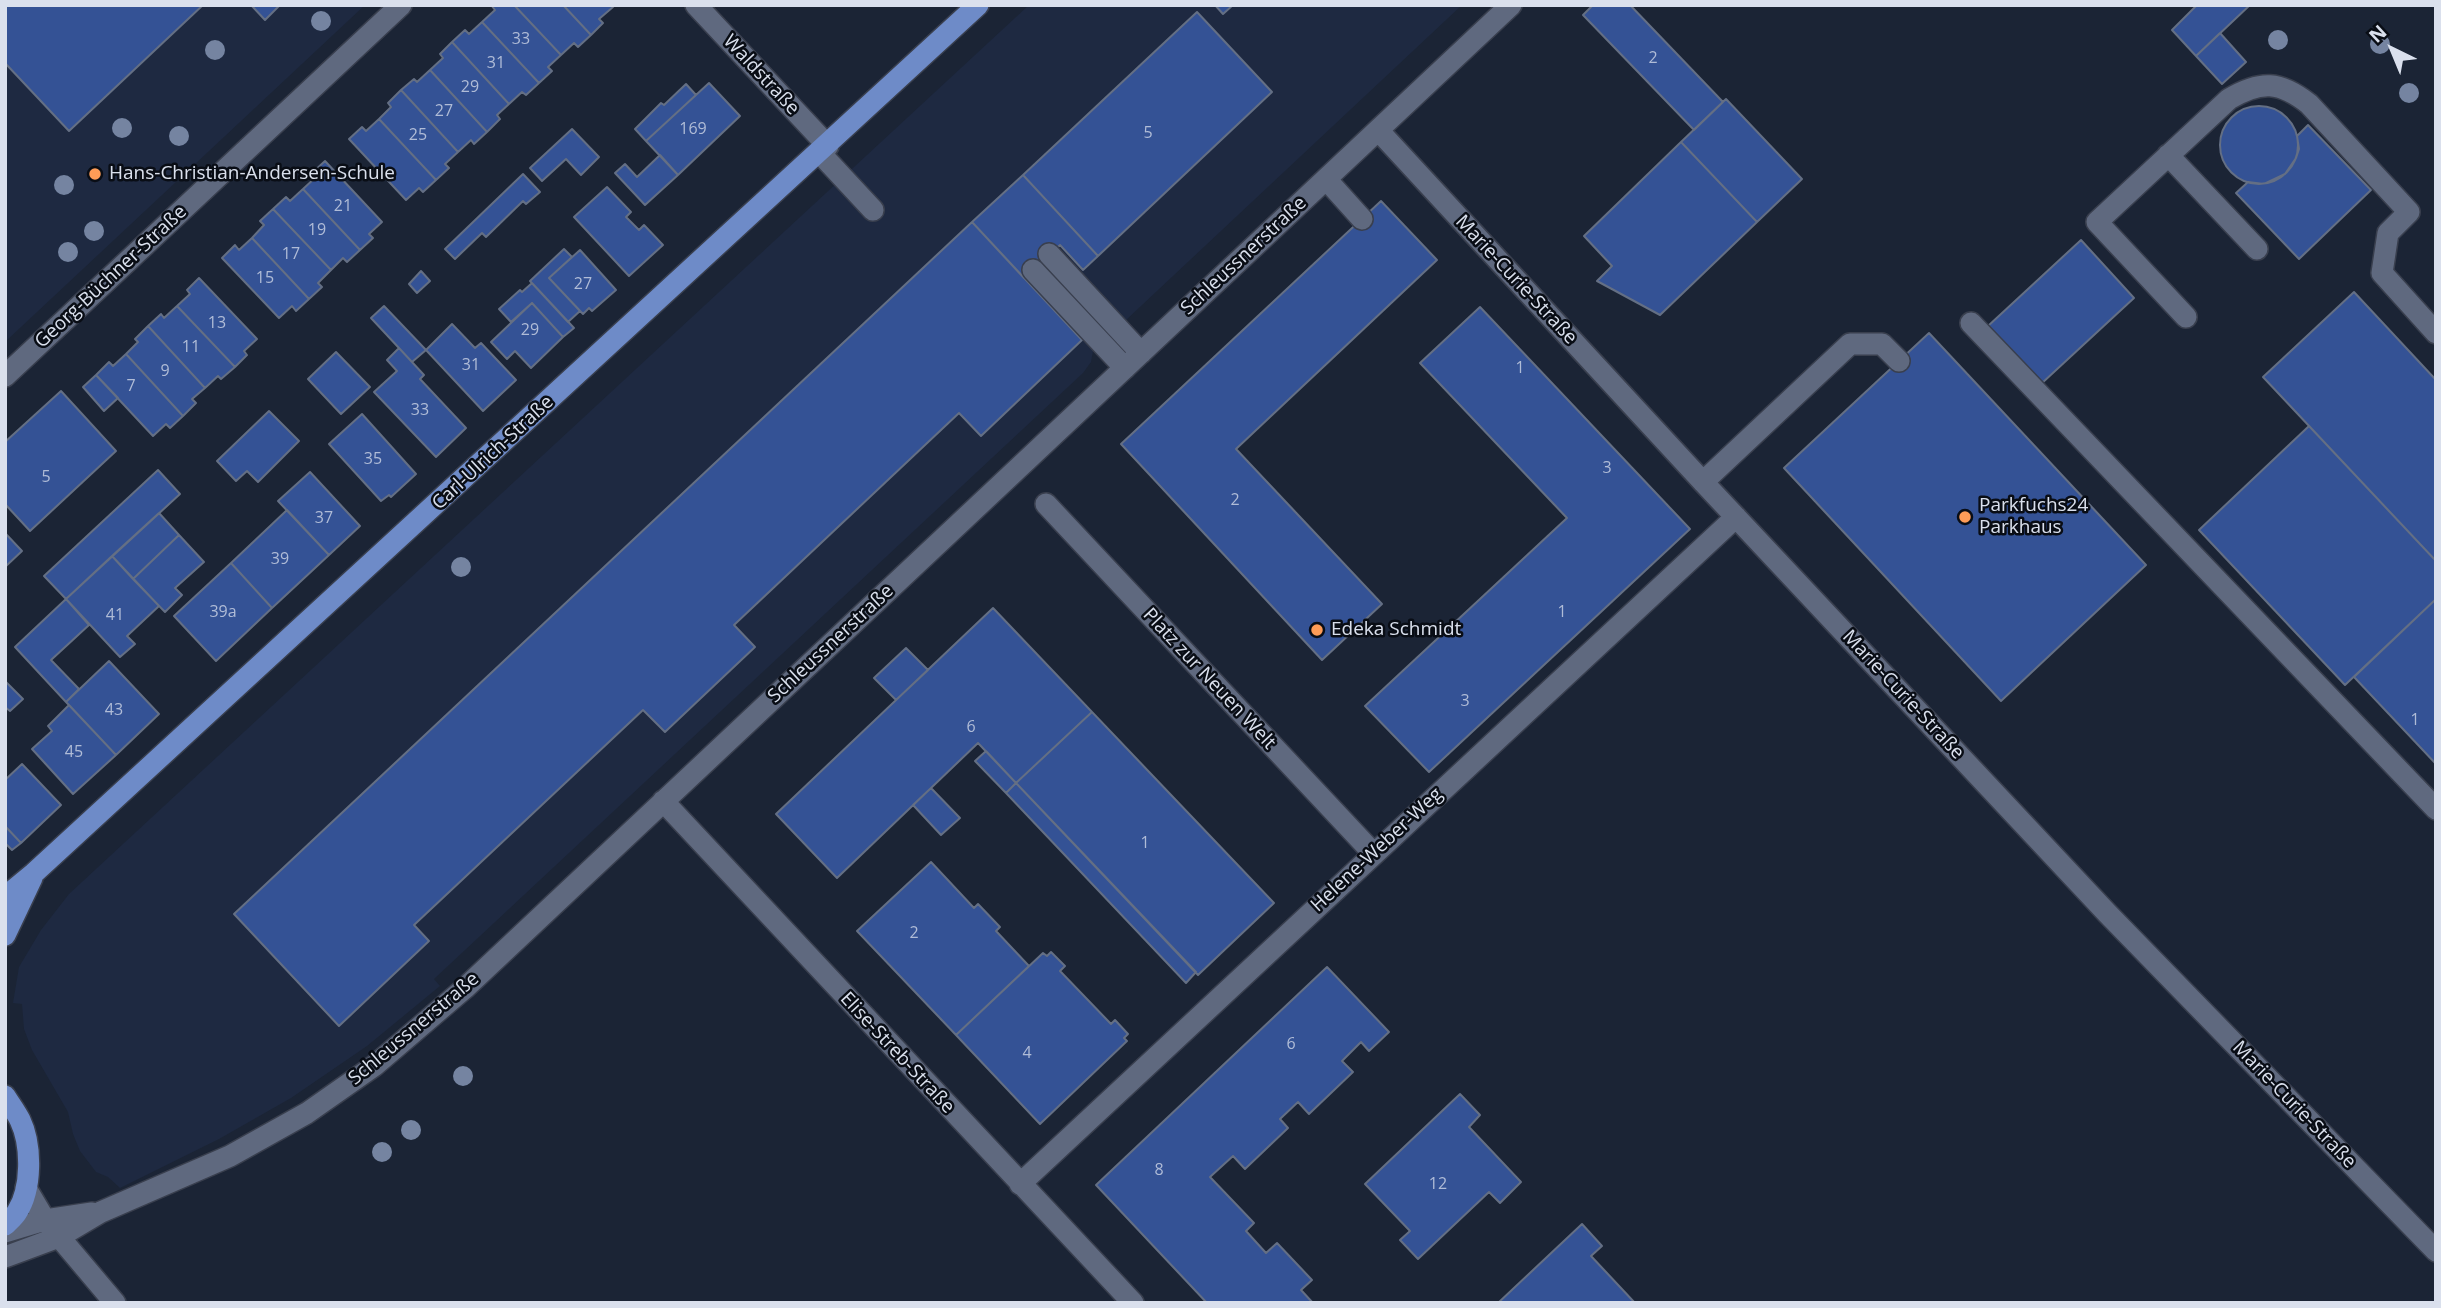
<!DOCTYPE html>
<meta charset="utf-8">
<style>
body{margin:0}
#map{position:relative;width:2441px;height:1308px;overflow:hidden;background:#1b2435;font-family:"Open Sans",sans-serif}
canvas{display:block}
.frame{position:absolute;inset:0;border:7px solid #dae0ed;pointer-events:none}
.north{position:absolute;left:2357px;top:14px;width:70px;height:70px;-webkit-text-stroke:5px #090d15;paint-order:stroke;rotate:317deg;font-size:19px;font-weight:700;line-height:28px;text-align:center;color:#dae0ed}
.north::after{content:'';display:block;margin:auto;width:24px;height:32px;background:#dae0ed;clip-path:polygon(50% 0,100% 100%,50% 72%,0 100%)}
</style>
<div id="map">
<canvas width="2441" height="1308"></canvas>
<div class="frame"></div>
<div class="north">N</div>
</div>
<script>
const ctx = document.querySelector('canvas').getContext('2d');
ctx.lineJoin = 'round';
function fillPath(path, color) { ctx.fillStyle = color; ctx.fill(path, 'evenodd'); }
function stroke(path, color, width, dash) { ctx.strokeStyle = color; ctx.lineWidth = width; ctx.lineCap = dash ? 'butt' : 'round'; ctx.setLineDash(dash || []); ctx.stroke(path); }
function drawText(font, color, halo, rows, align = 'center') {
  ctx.font = font + ' "Open Sans",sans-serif'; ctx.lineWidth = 5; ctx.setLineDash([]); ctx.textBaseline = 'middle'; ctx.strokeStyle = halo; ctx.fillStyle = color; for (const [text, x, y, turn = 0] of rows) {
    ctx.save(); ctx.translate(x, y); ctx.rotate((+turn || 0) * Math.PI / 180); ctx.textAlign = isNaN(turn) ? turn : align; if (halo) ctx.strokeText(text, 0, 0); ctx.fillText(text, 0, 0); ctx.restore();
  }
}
const built = new Path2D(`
 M5,5H365L5,342Z
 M1029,5H1462L1093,351L1091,362L1083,373L434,979L440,986L367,1046L291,1098L219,1139L120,1188L108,1177L96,1172L80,1151L73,1134L68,1112L32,1050L24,1029L22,1004L13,1003L19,967L41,930L69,894Z`);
const building = new Path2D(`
 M5,5H203L69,131L5,63Z
 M251,5H280L265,20Z
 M514,5L561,55L548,67L552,71L539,83L482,22L495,10L491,5Z
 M514,5H563L591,35L578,47L574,43L561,55Z
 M563,5H611L613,7L599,19L603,23L591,35Z
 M1215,5H1233L1223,14Z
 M1593,5H1630L1723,102L1694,130L1583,15Z
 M2197,5H2250L2196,56L2172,30Z
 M1197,12L1272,92L1098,256L1023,175Z
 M482,22L539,83L526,95L522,92L509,104L452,42L465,30L469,34Z
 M2220,33L2246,62L2222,84L2196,56Z
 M452,42L509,104L497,115L500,119L487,132L430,70L443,58L440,54Z
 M430,70L487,132L474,144L471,140L458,152L401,90L414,79L417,82Z
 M709,83L740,116L678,175L646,141Z
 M686,84L696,95L646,141L635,129L661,103L664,105Z
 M401,90L458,152L445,164L449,168L436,180L379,119L391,107L388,103Z
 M1726,99L1802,179L1757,222L1681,142Z
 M2220 145a39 39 0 1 1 78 0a39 39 0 1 1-78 0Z
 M379,119L436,180L423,192L419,188L406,200L349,139L362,127L366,131Z
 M2308,125L2371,190L2299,259L2236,193L2248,182L2264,184L2285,174L2296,158L2299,149L2297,136Z
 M572,129L599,157L581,175L566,159L542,181L530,168Z
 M1681,142L1757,222L1660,315L1597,281L1612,266L1584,236Z
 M660,155L678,175L645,205L615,173L625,164L637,177Z
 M325,161L382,222L369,234L373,238L360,250L303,189L316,177L312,173Z
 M523,174L540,192L526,204L523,201L486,237L482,233L455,259L445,249Z
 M1023,175L1098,256L1083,270L1060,245L1024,278L972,222Z
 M607,187L631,212L626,217L639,230L644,225L663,245L629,276L574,217Z
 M303,189L360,250L347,262L343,258L331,270L273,209L286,197L290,201Z
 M1381,201L1437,260L1236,449L1382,604L1322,660L1121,444Z
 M273,209L331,270L318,283L322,287L309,299L252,238L264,225L260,221Z
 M972,222L1082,340L981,436L959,413L734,625L755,647L665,732L643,710L414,925L429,941L339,1026L234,914Z
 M252,238L309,299L296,311L292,306L279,318L222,258L235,245L239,250Z
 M2081,240L2134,298L2041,384L1988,326Z
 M564,249L572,257L549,278L580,311L568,322L530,281Z
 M580,250L616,290L592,311L589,308L583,314L549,278Z
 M421,271L430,281L417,293L409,284Z
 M199,278L257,339L244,351L247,355L235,367L177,306L190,294L187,290Z
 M532,283L574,328L563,337L532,303L511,322L499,309L520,290L522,292Z
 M2354,292L2436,380V561L2263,377Z
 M532,303L563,337L531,368L515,351L507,359L491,342Z
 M177,306L235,367L221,379L218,376L205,388L148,326L161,314L164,318Z
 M384,306L426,350L412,362L371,318Z
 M1480,307L1690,529L1429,772L1365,706L1567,518L1420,363Z
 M452,324L475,348L481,343L516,380L483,411L426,350Z
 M148,326L205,388L192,399L196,403L183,416L126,354L138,342L135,339Z
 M1929,333L2146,565L2001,701L1784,468Z
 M399,348L424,375L420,379L466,428L436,457L374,392L397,371L387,360Z
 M336,352L370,387L341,414L308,379Z
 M126,354L183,416L170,428L166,424L153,436L96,375L109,362L113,366Z
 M96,375L118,398L104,411L83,387Z
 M61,391L116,451L30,531L5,504V442Z
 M269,411L299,441L258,482L247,471L236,481L217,461Z
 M362,414L416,474L391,497L389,495L381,501L329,444Z
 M2309,426L2436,561V599L2345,685L2199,530Z
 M158,470L180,494L66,599L44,576Z
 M310,472L360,526L329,555L278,501Z
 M287,510L329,555L272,608L231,563Z
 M159,513L179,535L133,579L112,556Z
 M5,533L22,551L5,567Z
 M179,535L204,562L175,588L182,595L165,612L133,579Z
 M112,556L159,606L127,636L135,644L120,657L66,599Z
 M231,563L272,608L216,661L174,616Z
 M66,599L89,625L51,660L79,689L66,702L15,647Z
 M2436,599V764L2354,677Z
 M993,608L1092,712L1016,783L978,743L837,878L776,814Z
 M906,648L928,670L896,700L874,678Z
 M109,661L159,714L116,755L66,702Z
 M5,681L23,699L10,711L5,707Z
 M69,705L116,755L73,794L32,749L52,731L48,726Z
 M1092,712L1274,903L1198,975L1016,783Z
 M986,751L1016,783L1006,793L975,761Z
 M22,764L61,805L21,843L5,826V780Z
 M1016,783L1196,972L1186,983L1006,793Z
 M931,788L960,818L941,835L913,805Z
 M5,826L21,843L12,850L5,843Z
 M931,862L974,908L978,904L1000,927L996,931L1029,966L956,1035L857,931Z
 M1051,952L1065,966L1060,971L1111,1024L1115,1020L1128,1034L1124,1038L1127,1041L1040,1124L956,1035L1043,953L1047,956Z
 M1327,967L1389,1032L1369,1051L1361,1042L1342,1061L1353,1072L1309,1114L1298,1102L1280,1119L1288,1128L1245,1169L1233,1156L1210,1177L1254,1223L1246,1231L1266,1253L1277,1243L1312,1280L1301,1290L1313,1303H1207L1096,1185Z
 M1460,1094L1480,1115L1469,1127L1521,1182L1500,1203L1489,1192L1418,1259L1400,1240L1410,1231L1365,1184Z
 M1582,1224L1602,1246L1591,1256L1635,1303H1498Z`);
const minor = new Path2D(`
 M696,5L828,146
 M1378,130L1703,482L2107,913L2436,1251
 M820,153L873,210
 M2168,155L2257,249
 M1326,179L1362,219
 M1049,254L1141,353
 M1033,270L1125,368
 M2186,317L2097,222L2229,99C2261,80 2280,81 2309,104L2409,212L2388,233L2382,273L2436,333
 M1971,323L2436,809
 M5,376L401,5
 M1703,482L1850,344H1882L1899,361
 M1046,504L1373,853
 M663,801L1133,1303
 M1020,1184L1736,517
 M26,1188L45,1220L115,1303
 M5,1232L45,1220L92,1213
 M5,1257L59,1237L101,1212L230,1156L307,1113L374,1066L465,988L1511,5`);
const major = new Path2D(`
 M5,897L34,873L978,5
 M5,935L32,878
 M5,1096C10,1104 16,1112 20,1120C32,1145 32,1189 17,1212C14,1217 9,1221 5,1225`);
const trees = [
 [321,21],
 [2278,40],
 [2380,44],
 [215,50],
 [2409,93],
 [122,128],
 [179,136],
 [64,185],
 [94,231],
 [68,252],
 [461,567],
 [463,1076],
 [411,1130],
 [382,1152]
];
const markers = [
 [95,174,7,"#fe9c57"],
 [1965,517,7,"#fe9c57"],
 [1317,630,7,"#fe9c57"]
];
const numberNames = [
 ["33",521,39],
 ["2",1653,58],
 ["31",496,63],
 ["29",470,87],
 ["27",444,111],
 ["169",693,129],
 ["5",1148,133],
 ["25",418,135],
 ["21",343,206],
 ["19",317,230],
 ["17",291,254],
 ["15",265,278],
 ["27",583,284],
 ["13",217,323],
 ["29",530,330],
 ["11",191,347],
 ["31",471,365],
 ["1",1520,368],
 ["9",165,371],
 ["7",131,386],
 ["33",420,410],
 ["35",373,459],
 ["3",1607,468],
 ["5",46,477],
 ["2",1235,500],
 ["37",324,518],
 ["39",280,559],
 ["39a",223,612],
 ["1",1562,612],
 ["41",115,615],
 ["3",1465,701],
 ["43",114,710],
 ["1",2415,720],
 ["6",971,727],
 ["45",74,752],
 ["1",1145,843],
 ["2",914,933],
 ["6",1291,1044],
 ["4",1027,1053],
 ["8",1159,1170],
 ["12",1438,1184]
];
const streetNames = [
 ["Waldstraße",761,75,47],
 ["Schleussnerstraße",1244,256,-43],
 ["Georg-Büchner-Straße",111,277,-43],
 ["Marie-Curie-Straße",1516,280,47],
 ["Carl-Ulrich-Straße",493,453,-43],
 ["Schleussnerstraße",831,644,-43],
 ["Platz zur Neuen Welt",1209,679,47],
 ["Marie-Curie-Straße",1903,695,47],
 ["Helene-Weber-Weg",1377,850,-43],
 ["Schleussnerstraße",414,1029,-40],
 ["Elise-Streb-Straße",897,1053,47],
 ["Marie-Curie-Straße",2294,1105,46]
];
const poiNames = [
 ["Hans-Christian-Andersen-Schule",109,174],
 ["Parkfuchs24",1979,506],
 ["Parkhaus",1979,528],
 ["Edeka Schmidt",1331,630]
];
fillPath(built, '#1e2941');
fillPath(building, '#345295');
stroke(building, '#646f84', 2);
stroke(minor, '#393f4e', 24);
stroke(major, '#393f4e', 24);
stroke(minor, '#5f697f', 21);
stroke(major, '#6e8bc8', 21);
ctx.fillStyle = '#7584a1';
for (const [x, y] of trees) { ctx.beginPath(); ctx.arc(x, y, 10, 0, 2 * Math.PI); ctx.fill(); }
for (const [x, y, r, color] of markers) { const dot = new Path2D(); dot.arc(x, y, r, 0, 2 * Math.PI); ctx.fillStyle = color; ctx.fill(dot); stroke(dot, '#090d15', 2.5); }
drawText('16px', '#b0bcd7', null, numberNames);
drawText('19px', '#dae0ed', '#090d15', streetNames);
drawText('19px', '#dae0ed', '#090d15', poiNames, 'left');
</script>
